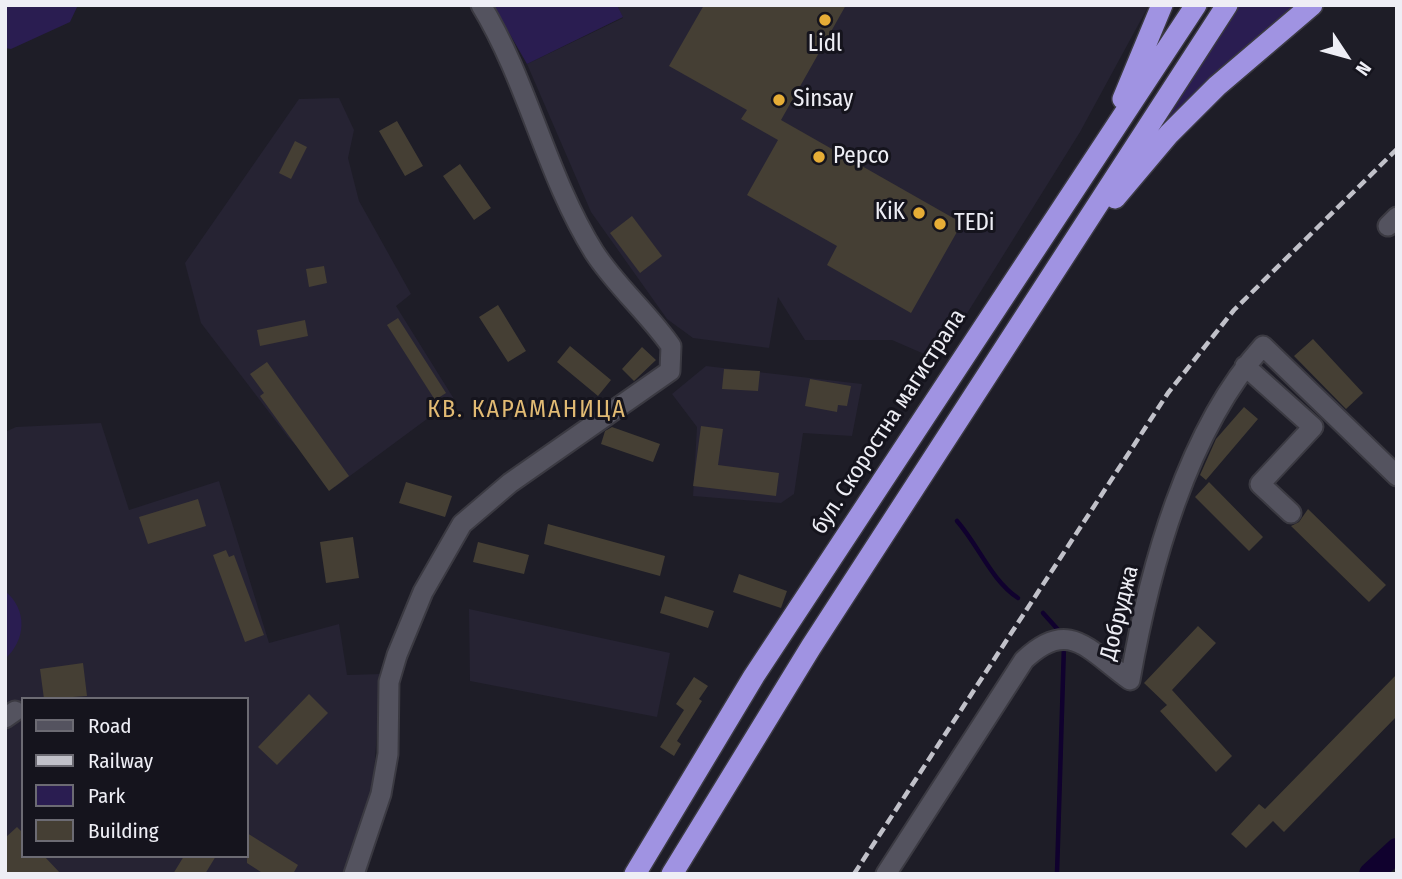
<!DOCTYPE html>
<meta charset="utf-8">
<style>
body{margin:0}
#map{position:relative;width:1402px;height:879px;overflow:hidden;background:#1e1d27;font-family:"Fira Sans Condensed",sans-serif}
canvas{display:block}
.frame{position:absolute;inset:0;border:7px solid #eeeef5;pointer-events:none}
.legend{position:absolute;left:21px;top:697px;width:228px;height:161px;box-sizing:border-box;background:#15141d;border:2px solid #6c6b73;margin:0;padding:9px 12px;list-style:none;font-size:21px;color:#eeeef5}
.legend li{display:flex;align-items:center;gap:14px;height:35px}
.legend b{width:35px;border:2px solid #6c6b73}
.north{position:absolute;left:1311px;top:21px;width:70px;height:70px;-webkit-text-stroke:5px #15141d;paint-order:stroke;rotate:126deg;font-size:19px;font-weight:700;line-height:28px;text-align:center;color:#eeeef5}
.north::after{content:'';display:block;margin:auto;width:24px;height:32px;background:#eeeef5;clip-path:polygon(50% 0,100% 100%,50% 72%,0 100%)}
</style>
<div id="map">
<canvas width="1402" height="879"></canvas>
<div class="frame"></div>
<ul class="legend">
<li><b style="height:9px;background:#54535f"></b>Road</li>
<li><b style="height:9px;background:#c1c1c9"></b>Railway</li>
<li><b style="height:19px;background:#2a1d51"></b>Park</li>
<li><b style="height:19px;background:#453f34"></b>Building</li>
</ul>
<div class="north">N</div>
</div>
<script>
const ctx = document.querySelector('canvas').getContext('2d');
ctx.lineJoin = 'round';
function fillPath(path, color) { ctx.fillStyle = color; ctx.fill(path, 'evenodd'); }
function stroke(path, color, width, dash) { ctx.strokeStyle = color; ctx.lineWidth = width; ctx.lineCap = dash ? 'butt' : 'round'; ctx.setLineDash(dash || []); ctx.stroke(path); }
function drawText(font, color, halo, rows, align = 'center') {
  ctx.font = font + ' "Fira Sans Condensed",sans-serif'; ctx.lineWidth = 6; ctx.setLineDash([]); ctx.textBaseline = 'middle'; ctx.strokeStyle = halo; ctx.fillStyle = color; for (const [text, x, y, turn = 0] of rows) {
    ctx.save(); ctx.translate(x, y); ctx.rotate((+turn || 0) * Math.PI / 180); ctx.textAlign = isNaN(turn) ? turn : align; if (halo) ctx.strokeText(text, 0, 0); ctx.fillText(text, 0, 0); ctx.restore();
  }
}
const built = new Path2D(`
 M617,5H1149L1080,132L938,360L892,340H805L778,297L769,348L693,338L667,319L591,212L527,64L623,18Z
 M339,98L354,130L348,158L359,201L411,294L396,306L454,399L335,487L288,437L201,323L185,263L299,99Z
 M706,366L862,384L852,436L803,433L794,494L781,503L693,496L697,427L672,394Z
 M101,423L129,510L219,481L269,643L339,624L347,675L381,674L373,789L343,874H5V432L16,427ZM23,699H247V856H23Z
 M469,609L670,653L657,717L470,681Z`);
const green = new Path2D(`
 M5,5H78L70,22L11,49L5,48Z
 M493,5H617L623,17L527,64Z
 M1237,5H1298C1244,47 1194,91 1147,141Z
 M5,591C28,610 26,640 5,659Z`);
const stream = new Path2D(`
 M957,521C979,546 991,580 1018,598
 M1043,613L1061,633
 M1057,874L1064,645`);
const river = new Path2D(`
 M1371,874L1397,850`);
const building = new Path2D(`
 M704,5H846L781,120L962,223L911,313L827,265L837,246L747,195L778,140L741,119L747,110L669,66Z
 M397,121L423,166L405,176L379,131Z
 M295,141L307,147L291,179L279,173Z
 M460,164L491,208L474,220L443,176Z
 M632,216L662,256L640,273L610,233Z
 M324,266L327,283L309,287L306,269Z
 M498,305L526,351L508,362L479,317Z
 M398,318L446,393L435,400L387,325Z
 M305,320L308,336L260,346L257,330Z
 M1313,339L1363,393L1346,409L1294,356Z
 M570,346L611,380L598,396L557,362Z
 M642,347L656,360L634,381L622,369Z
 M267,362L349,476L329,491L260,396L264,393L250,374Z
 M724,369L760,371L758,391L722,389Z
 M810,379L851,386L847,406L838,405L837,412L805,406Z
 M1244,407L1258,419L1206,480L1200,475L1216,439Z
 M701,426L723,429L718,465L779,473L776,496L693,486Z
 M612,427L660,444L653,462L601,444L605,431Z
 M406,482L452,496L445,517L399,503Z
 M1209,482L1263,537L1249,551L1195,497Z
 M198,499L206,526L148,544L139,517Z
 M1308,509L1386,585L1369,602L1291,526L1299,522Z
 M548,524L665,556L660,576L544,544Z
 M353,537L359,578L326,583L320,542Z
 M478,542L529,555L524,574L473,562Z
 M226,550L229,557L234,555L264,635L245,642L213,555Z
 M739,574L787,591L781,608L733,592Z
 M665,596L714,611L708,628L660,613Z
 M1198,626L1216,643L1172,690L1232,756L1216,772L1160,711L1167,705L1144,683Z
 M83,663L87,696L44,699L40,669Z
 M1397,674V716L1284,832L1273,821L1246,848L1231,834L1259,804L1265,809Z
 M694,677L708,686L699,699L702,701L677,741L681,744L674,756L660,747L684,710L676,704Z
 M309,694L328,713L277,765L258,747Z
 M17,827L23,833V856H44L61,874H5V838Z
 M247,833L298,865L293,874H264L247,863Z
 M184,856H216L205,874H173Z`);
const minor = new Path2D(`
 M1388,226L1397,217
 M1245,366L1313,427L1260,484L1291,513
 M5,718L15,711
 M354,874L381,794L388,754L389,682L397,655L423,592L462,524L510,483L670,371L671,346C648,313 616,286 594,252C546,175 528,82 481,5
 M886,874L1024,660C1069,617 1088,650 1130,680C1149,570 1187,430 1263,346L1397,476`);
const highway = new Path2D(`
 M1123,99L1162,5
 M1115,198L1169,134L1217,86L1312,5
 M635,874L754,676L1196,5
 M672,874L811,647L1227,5`);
const rail = new Path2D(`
 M854,874L1168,393L1234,310L1397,149`);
const markers = [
 [825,20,7,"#e6ad36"],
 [779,100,7,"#e6ad36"],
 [819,157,7,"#e6ad36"],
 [919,213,7,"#e6ad36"],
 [940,224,7,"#e6ad36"]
];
const poiNames = [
 ["Lidl",825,45,"center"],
 ["Sinsay",793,100],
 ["Pepco",833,157],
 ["KiK",905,213,"right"],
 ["TEDi",954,224]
];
const streetNames = [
 ["бул. Скоростна магистрала",889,422,-57],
 ["Добруджа",1120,613,-76]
];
const neighbourhoodNames = [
 ["КВ. КАРАМАНИЦА",527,410]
];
fillPath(built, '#262333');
fillPath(green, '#2a1d51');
stroke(stream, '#10012e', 4.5);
stroke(river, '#10012e', 24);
fillPath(building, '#453f34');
stroke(minor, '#3b3a42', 23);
stroke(highway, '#3b3a42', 24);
stroke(minor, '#54535f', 19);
stroke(highway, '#a093e2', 21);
stroke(rail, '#c1c1c9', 4.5, [10, 5]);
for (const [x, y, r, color] of markers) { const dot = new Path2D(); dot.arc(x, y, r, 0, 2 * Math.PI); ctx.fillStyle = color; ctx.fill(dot); stroke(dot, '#15141d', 2.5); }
drawText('23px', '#eeeef5', '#15141d', poiNames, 'left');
drawText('23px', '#eeeef5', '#15141d', streetNames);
ctx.letterSpacing = '2px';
drawText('24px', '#e1ba73', '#15141d', neighbourhoodNames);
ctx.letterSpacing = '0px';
</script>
